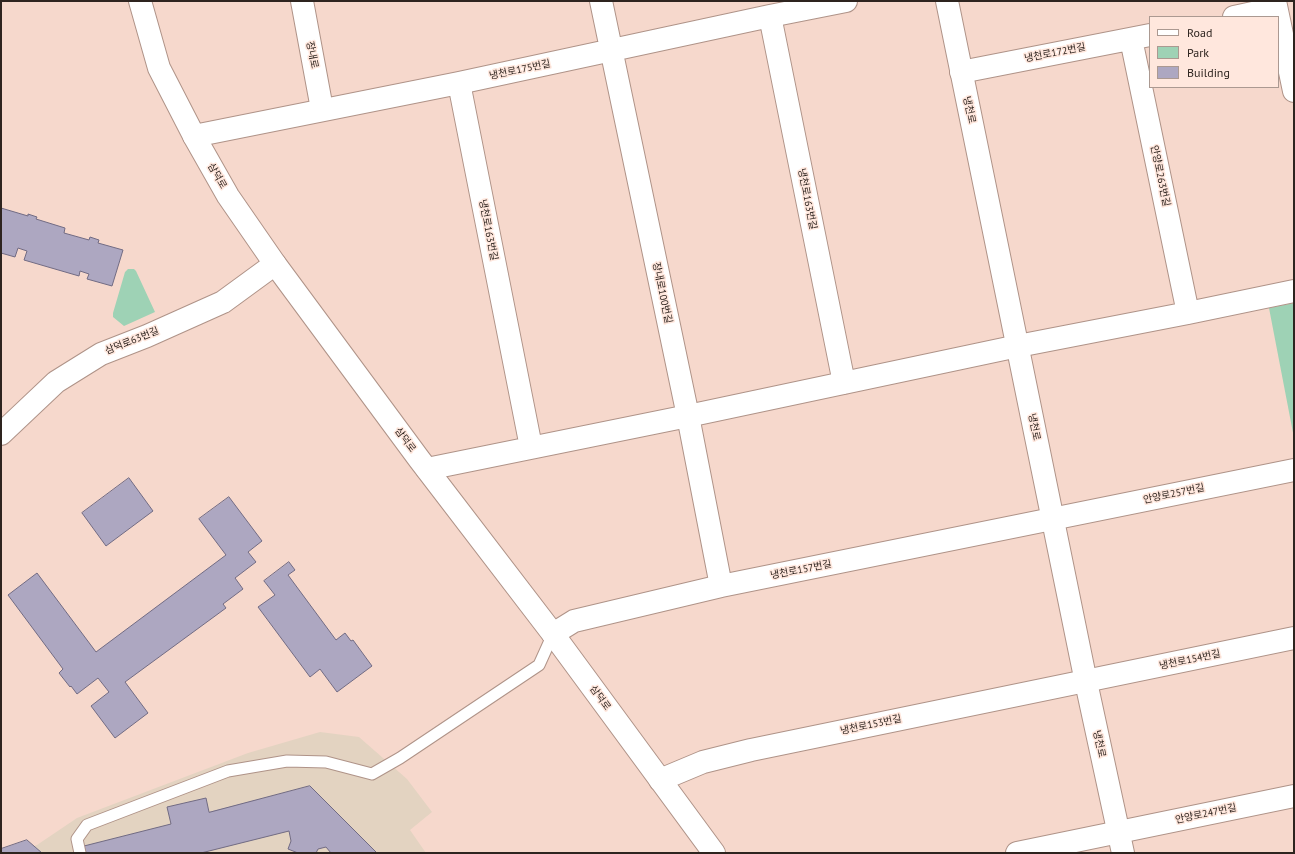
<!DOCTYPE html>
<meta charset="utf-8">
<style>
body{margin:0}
#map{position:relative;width:1295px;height:854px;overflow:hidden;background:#f6d8cc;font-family:"PT Sans",sans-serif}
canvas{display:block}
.frame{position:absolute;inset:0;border:2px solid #2e241f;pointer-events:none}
.legend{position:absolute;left:1149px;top:16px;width:130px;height:72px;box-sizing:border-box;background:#ffe7dd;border:1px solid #ab9991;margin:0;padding:5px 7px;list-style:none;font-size:12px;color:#2e241f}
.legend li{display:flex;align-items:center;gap:8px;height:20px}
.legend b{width:20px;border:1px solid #ab9991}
</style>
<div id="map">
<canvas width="1295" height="854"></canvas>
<div class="frame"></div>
<ul class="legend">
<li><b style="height:5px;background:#fff"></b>Road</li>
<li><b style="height:11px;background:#9ed2b5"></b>Park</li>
<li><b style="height:11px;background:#ada7c1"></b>Building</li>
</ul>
</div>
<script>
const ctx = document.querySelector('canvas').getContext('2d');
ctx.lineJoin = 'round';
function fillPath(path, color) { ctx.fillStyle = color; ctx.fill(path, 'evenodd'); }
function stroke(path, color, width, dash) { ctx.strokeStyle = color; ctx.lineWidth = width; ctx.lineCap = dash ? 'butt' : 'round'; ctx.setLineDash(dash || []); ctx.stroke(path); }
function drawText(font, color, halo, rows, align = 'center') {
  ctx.font = font + ' "PT Sans","Noto Sans KR",sans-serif'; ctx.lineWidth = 3; ctx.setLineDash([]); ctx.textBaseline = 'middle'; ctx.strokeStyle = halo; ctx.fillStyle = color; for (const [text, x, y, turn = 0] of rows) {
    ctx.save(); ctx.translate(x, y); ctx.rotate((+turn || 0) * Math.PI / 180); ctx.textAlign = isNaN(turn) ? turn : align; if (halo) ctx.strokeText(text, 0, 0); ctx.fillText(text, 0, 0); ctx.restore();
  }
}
const education = new Path2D(`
 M320,732L359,737L407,779L432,812L410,830L426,853H11L37,845L77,818L248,753Z`);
const green = new Path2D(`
 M128,269H134L136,271L155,312L124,326L113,317V313L125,272Z
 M1294,303V438L1269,308Z`);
const building = new Path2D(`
 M1,208L28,216V214L37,217L36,219L65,228L64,233L89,240L90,237L99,240L98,243L123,250L112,286L87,279L89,274L80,271L79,276L24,260L27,251L18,248L15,257L1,253Z
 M129,478L153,511L106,546L82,513Z
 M229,497L262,541L248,552L256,562L235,578L243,589L223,604L226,608L125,682L148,713L115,738L91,706L109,692L98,678L77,694L71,686L70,687L59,673L63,669L8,595L37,573L96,652L226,555L199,519Z
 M289,562L295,570L288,575L336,640L345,633L351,641L353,640L372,666L337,692L320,669L310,677L258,607L275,595L264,581Z
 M310,786L377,853H331L326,847L318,849L316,853H298L288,849L291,841L289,831L201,853H86L84,846L171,824L167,807L206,798L209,812Z
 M27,840L42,853H1V849Z`);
const service = new Path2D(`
 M80,853L77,839L87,825L228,771L287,761L326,762L372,774L400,758L539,665L553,634`);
const minor = new Path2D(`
 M302,1L322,109
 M601,1L688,416L721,586
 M1275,1L1294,91
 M770,16L844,383
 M1234,17L1276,8
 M1131,39L1188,313
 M961,72L1150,35
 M459,83L531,447
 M194,136L459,83L770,16L846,1
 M1,434L56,382L101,354L147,336L223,302L275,264
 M427,469L688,416L1018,346L1188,313L1294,291
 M553,634L574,621L721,586L1294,470
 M660,780L703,762L751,750L1294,638
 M1017,853L1294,796`);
const tertiary = new Path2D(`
 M140,1L159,68L194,136L228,196L275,264L419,459L553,634L714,853
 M947,1L1086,682L1123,853`);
const streetNames = [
 ["냉천로172번길",1055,53,-11],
 ["장내로",312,55,79],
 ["냉천로175번길",520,70,-12],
 ["냉천로",969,110,78],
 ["삼덕로",217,176,60],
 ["안양로263번길",1160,176,78],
 ["냉천로163번길",807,199,79],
 ["냉천로163번길",488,230,79],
 ["장내로100번길",662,293,78],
 ["삼덕로63번길",132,341,-22],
 ["냉천로",1034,427,79],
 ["삼덕로",405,440,53],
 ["안양로257번길",1174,494,-12],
 ["냉천로157번길",801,570,-11],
 ["냉천로154번길",1190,660,-12],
 ["삼덕로",600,698,54],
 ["냉천로153번길",871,725,-12],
 ["냉천로",1099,744,78],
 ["안양로247번길",1206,814,-12]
];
fillPath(education, '#e3d3c1');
fillPath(green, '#9ed2b5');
fillPath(building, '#ada7c1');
stroke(building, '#716b83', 1);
stroke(service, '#af9388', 13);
stroke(minor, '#af9388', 24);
stroke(tertiary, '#af9388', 24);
stroke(service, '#fff', 11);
stroke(minor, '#fff', 22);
stroke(tertiary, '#fff', 22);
drawText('10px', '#2e241f', '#ffe7dd', streetNames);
</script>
